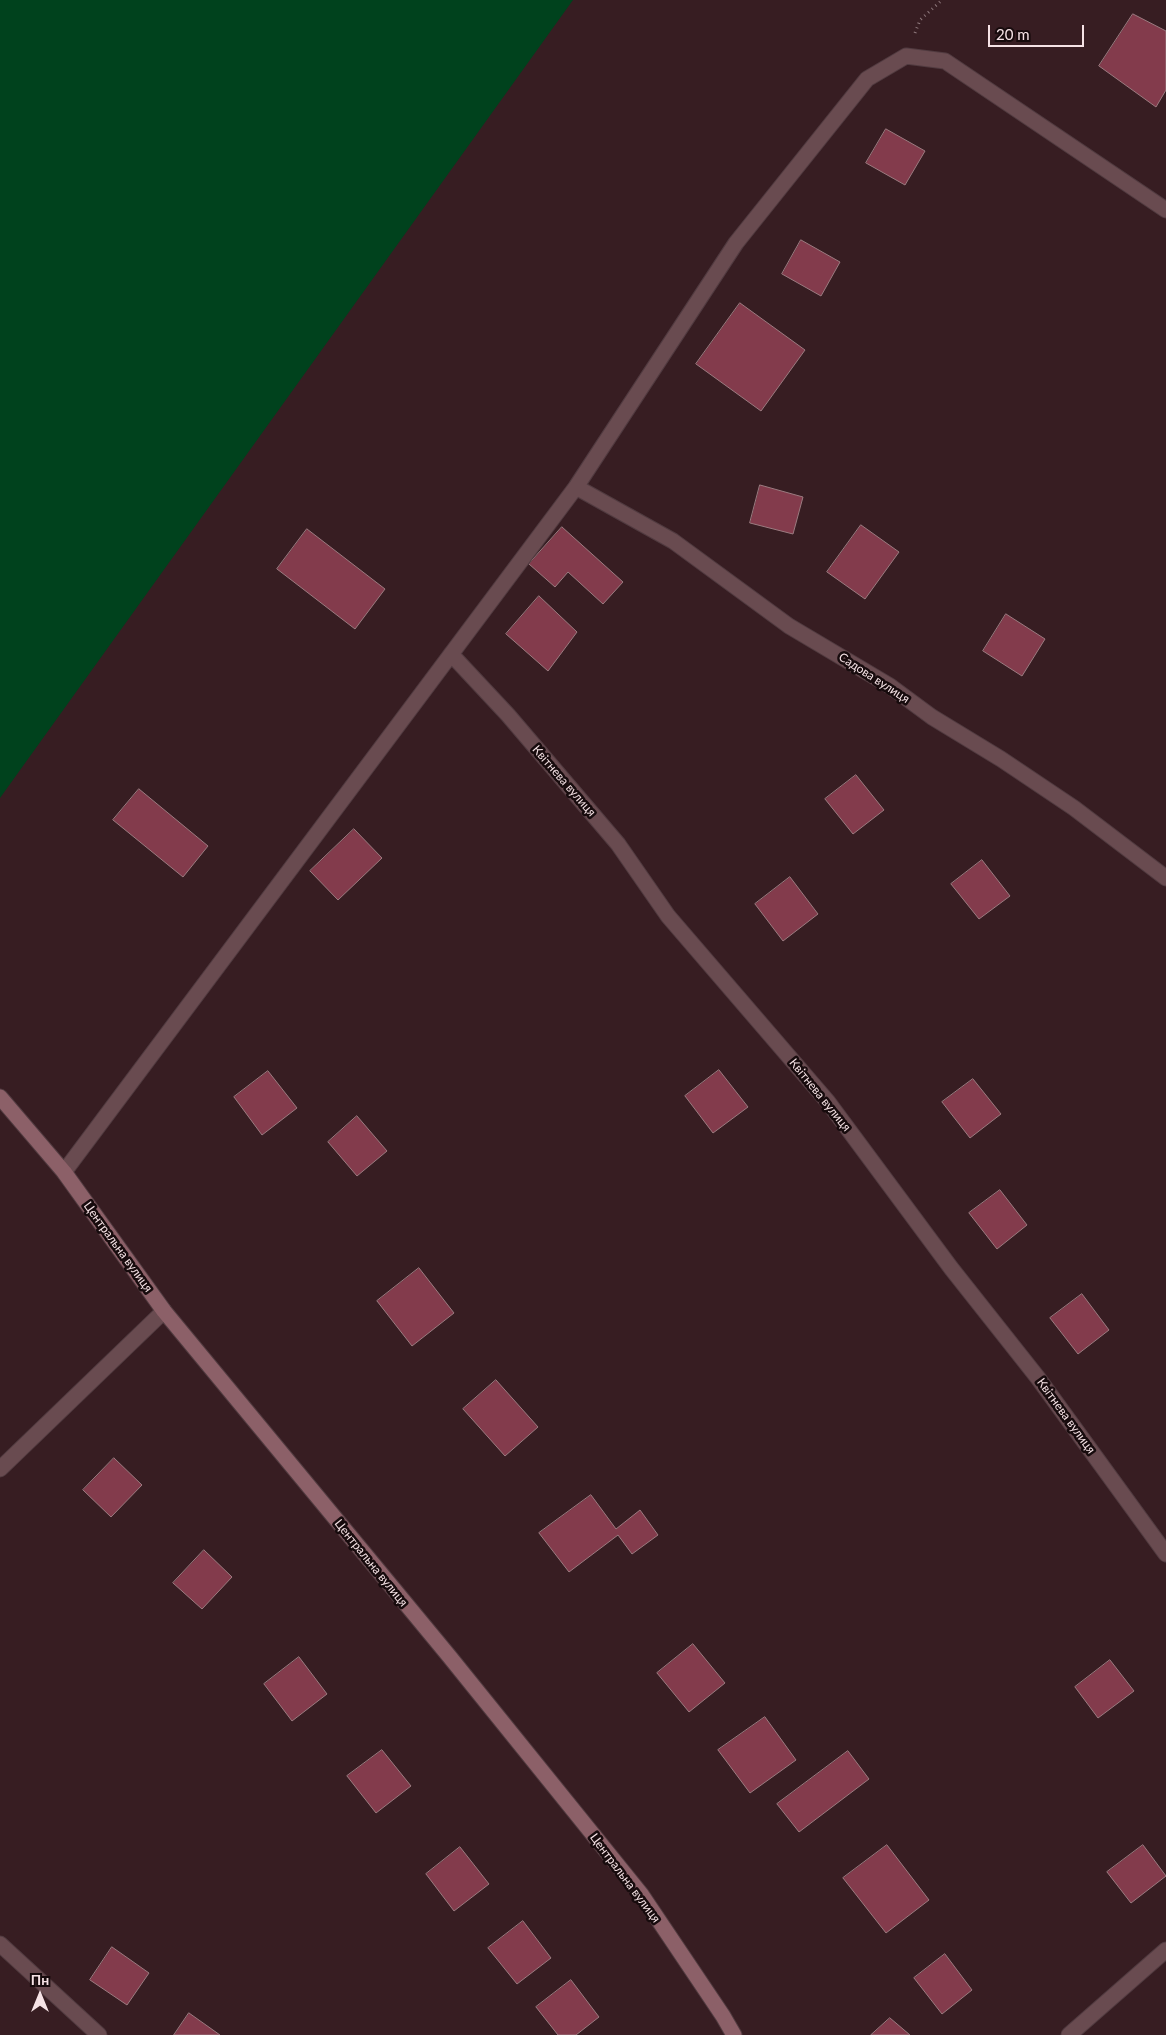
<!DOCTYPE html>
<meta charset="utf-8">
<style>
body{margin:0}
#map{position:relative;width:1166px;height:2035px;overflow:hidden;background:#371d22;font-family:Lato,sans-serif}
canvas{display:block}
.north{position:absolute;left:15px;top:1970px;width:50px;height:50px;-webkit-text-stroke:4px #170b0d;paint-order:stroke;rotate:0deg;font-size:14px;font-weight:700;line-height:20px;text-align:center;color:#f5e2e5}
.north::after{content:'';display:block;margin:auto;width:18px;height:22px;background:#f5e2e5;clip-path:polygon(50% 0,100% 100%,50% 72%,0 100%)}
.scale{position:absolute;left:988px;top:25px;width:96px;height:22px;box-sizing:border-box;border:2px solid #f5e2e5;border-top:0;padding-left:6px;font-size:15px;line-height:18px;white-space:nowrap;color:#f5e2e5;-webkit-text-stroke:4px #170b0d;paint-order:stroke}
</style>
<div id="map">
<canvas width="1166" height="2035"></canvas>
<div class="north">Пн</div>
<div class="scale">20 m</div>
</div>
<script>
const ctx = document.querySelector('canvas').getContext('2d');
ctx.lineJoin = 'round';
function fillPath(path, color) { ctx.fillStyle = color; ctx.fill(path, 'evenodd'); }
function stroke(path, color, width, dash) { ctx.strokeStyle = color; ctx.lineWidth = width; ctx.lineCap = dash ? 'butt' : 'round'; ctx.setLineDash(dash || []); ctx.stroke(path); }
function drawText(font, color, halo, rows, align = 'center') {
  ctx.font = font + ' Lato,sans-serif'; ctx.lineWidth = 5; ctx.setLineDash([]); ctx.textBaseline = 'middle'; ctx.strokeStyle = halo; ctx.fillStyle = color; for (const [text, x, y, turn = 0] of rows) {
    ctx.save(); ctx.translate(x, y); ctx.rotate((+turn || 0) * Math.PI / 180); ctx.textAlign = isNaN(turn) ? turn : align; if (halo) ctx.strokeText(text, 0, 0); ctx.fillText(text, 0, 0); ctx.restore();
  }
}
const green = new Path2D(`
 M0,0H573L0,798Z`);
const building = new Path2D(`
 M1133,14L1166,31V90L1156,107L1099,66Z
 M886,129L925,151L905,185L866,163Z
 M801,240L840,262L821,296L782,274Z
 M740,303L805,350L761,411L696,364Z
 M760,485L803,497L793,534L750,523Z
 M861,525L899,552L865,599L827,572Z
 M562,527L623,582L603,604L568,572L555,587L529,564Z
 M307,529L385,589L355,629L277,569Z
 M539,596L577,632L548,671L506,634Z
 M1006,614L1045,639L1022,676L983,651Z
 M856,775L884,810L853,834L825,799Z
 M139,789L208,846L183,877L113,820Z
 M354,829L382,858L338,900L310,871Z
 M982,860L1010,896L979,919L951,884Z
 M790,877L818,914L783,941L755,904Z
 M719,1070L748,1107L713,1133L685,1096Z
 M268,1071L297,1108L262,1135L234,1097Z
 M973,1079L1001,1114L970,1138L942,1102Z
 M357,1116L387,1151L357,1176L328,1142Z
 M1000,1190L1027,1225L997,1249L969,1213Z
 M419,1268L454,1313L412,1346L377,1301Z
 M1082,1294L1109,1330L1078,1354L1050,1318Z
 M496,1380L538,1427L505,1456L463,1409Z
 M114,1458L142,1485L111,1517L83,1490Z
 M591,1495L616,1529L640,1510L658,1535L632,1554L618,1535L569,1572L539,1533Z
 M204,1550L232,1577L202,1609L173,1583Z
 M693,1644L725,1683L689,1712L657,1673Z
 M299,1657L327,1694L292,1721L264,1684Z
 M1110,1660L1134,1691L1098,1718L1075,1687Z
 M765,1717L796,1760L750,1793L718,1750Z
 M382,1750L411,1786L376,1813L347,1776Z
 M848,1751L869,1779L799,1832L777,1804Z
 M887,1845L929,1900L886,1933L843,1878Z
 M1143,1845L1166,1876L1131,1903L1107,1872Z
 M460,1847L489,1884L454,1911L426,1874Z
 M523,1921L551,1958L517,1984L488,1948Z
 M112,1947L149,1973L127,2005L90,1980Z
 M945,1954L972,1990L942,2014L914,1978Z
 M571,1980L599,2017L576,2035H558L536,2007Z
 M189,2013L220,2035H174Z
 M890,2018L910,2035H871Z`);
const path = new Path2D(`
 M915,33L920,20L942,0`);
const street = new Path2D(`
 M576,487L673,541L789,626L890,686L932,717L1001,759L1074,808L1166,878
 M451,654L508,715L618,844L668,916L828,1102L951,1268L1038,1378L1166,1554
 M64,1172L576,487L736,243L867,79L906,56L945,61L1166,210
 M0,1469L164,1311
 M0,1944L99,2035
 M1069,2035L1166,1950`);
const secondary = new Path2D(`
 M0,1097L64,1172L164,1311L449,1656L641,1894L723,2016L734,2035`);
const streetNames = [
 ["Садова вулиця",874,678,33],
 ["Квітнева вулиця",564,781,49],
 ["Квітнева вулиця",820,1095,51],
 ["Центральна вулиця",118,1247,54],
 ["Квітнева вулиця",1066,1416,54],
 ["Центральна вулиця",371,1563,51],
 ["Центральна вулиця",625,1878,53]
];
fillPath(green, '#00421d');
fillPath(building, '#833b4c');
stroke(building, '#9b7b80', 1);
stroke(street, '#513b40', 17);
stroke(secondary, '#513b40', 17);
stroke(path, '#8e787c', 3, [1, 4]);
stroke(street, '#694b50', 15);
stroke(secondary, '#8c6068', 15);
drawText('12px', '#f5e2e5', '#170b0d', streetNames);
</script>
